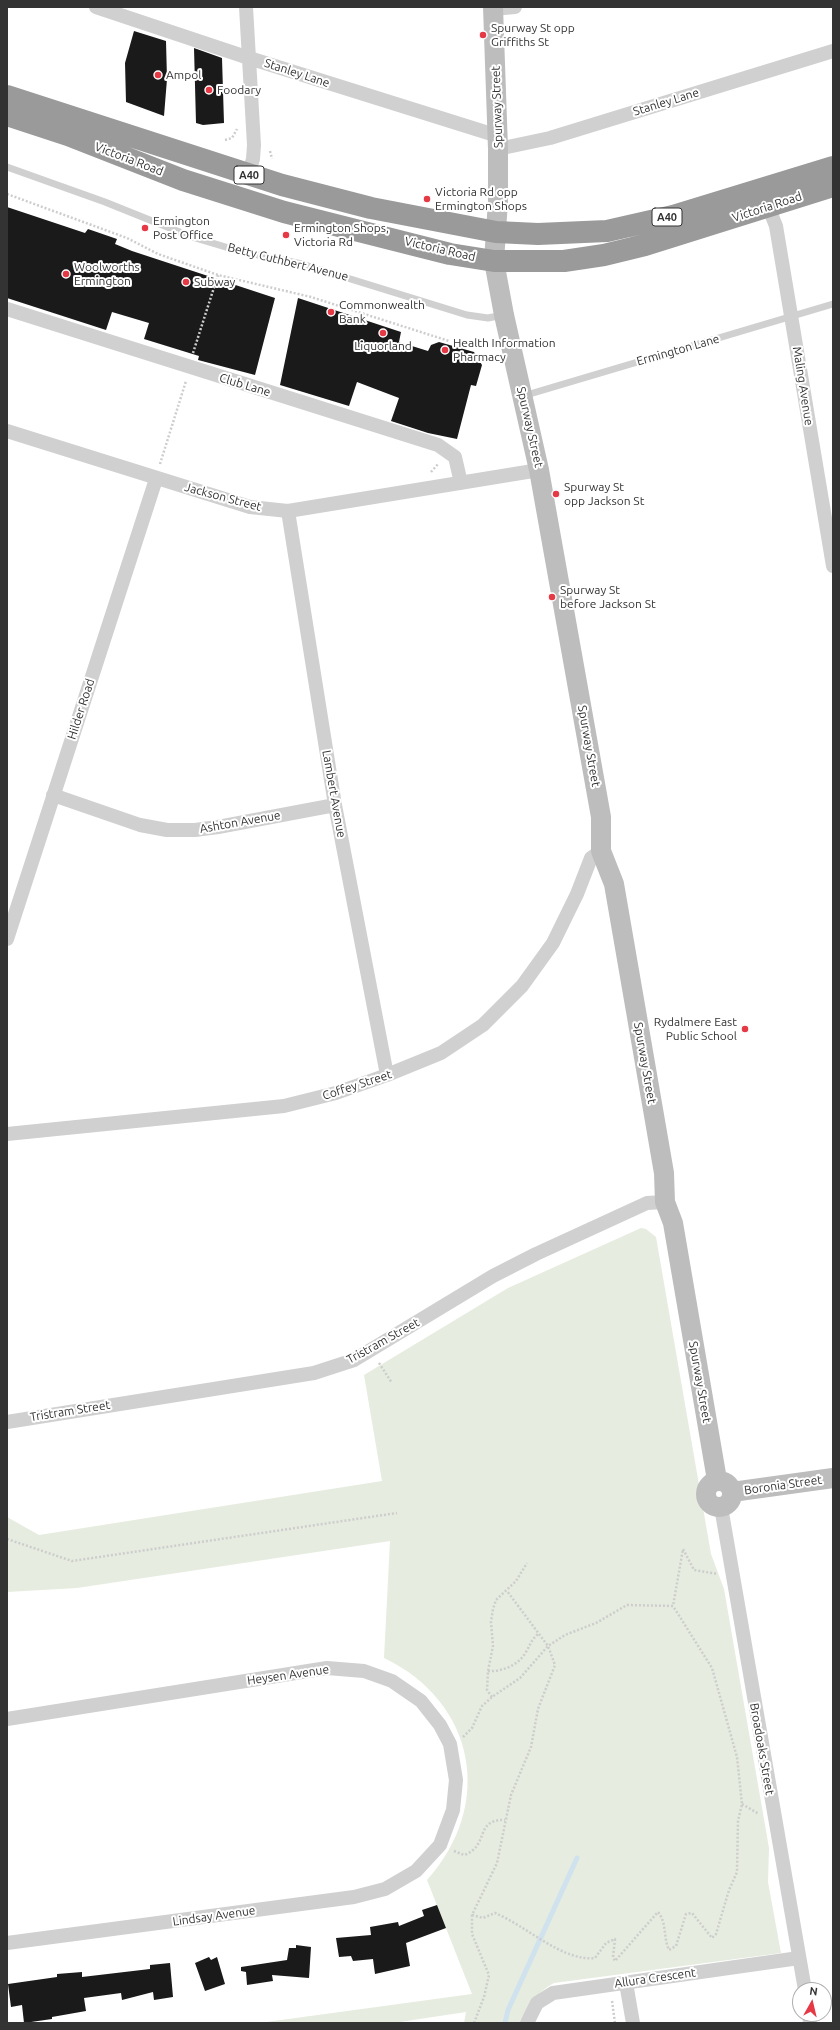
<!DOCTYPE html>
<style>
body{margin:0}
#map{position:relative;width:840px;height:2030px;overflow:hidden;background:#fff;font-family:Ubuntu,sans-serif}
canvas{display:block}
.frame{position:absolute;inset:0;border:8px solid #333;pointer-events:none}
.north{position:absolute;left:792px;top:1982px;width:40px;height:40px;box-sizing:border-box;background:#fff;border:1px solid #adadad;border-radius:50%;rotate:8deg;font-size:11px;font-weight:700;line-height:16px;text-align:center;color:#333}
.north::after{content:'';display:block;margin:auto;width:14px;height:18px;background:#e63946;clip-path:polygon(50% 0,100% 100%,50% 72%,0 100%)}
</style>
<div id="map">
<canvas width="840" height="2030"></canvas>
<div class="frame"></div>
<div class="north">N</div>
</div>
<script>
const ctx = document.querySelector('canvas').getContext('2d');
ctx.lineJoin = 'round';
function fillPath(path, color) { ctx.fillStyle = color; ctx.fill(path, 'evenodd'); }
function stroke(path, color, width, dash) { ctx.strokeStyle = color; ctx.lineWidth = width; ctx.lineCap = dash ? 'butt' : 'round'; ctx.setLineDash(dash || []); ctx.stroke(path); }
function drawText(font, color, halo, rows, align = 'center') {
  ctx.font = font + ' Ubuntu,sans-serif'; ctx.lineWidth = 4; ctx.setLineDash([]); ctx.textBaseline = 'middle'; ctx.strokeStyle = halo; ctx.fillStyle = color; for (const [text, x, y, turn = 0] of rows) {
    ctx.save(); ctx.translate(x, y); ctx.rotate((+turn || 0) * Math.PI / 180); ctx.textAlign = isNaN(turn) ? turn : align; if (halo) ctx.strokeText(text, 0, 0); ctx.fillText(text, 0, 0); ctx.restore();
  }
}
const green = new Path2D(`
 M641,1228L646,1229L656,1237L711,1554L724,1589L769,1848L768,1882L781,1953L554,1983C535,1994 529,2004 519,2023H464L466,2012L393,2023H259L472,1994L427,1880C495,1805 476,1702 384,1658L390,1541L77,1588L7,1592V1517L39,1535L382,1481L364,1375L508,1288Z`);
const stream = new Path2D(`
 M505,2023L508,2010L577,1858`);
const building = new Path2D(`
 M134,31L166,41L167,79L164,116L126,102L125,63Z
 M194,48L222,58L224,123L203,125L196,123Z
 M7,207L85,233L88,229L117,239L115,244L132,251L275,298L255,375L198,360L199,356L144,339L149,323L112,312L106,330L7,298Z
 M298,298L401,332L399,342L428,351L431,345L439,342L474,352L482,365L476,386L471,385L457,439L428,433L391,421L399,398L357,382L349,406L280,385Z
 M437,1905L446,1928L406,1943L410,1966L375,1974L373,1959L353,1961L351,1956L339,1957L336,1938L371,1935L370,1927L398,1922L399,1926L424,1916L422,1910Z
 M296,1945L311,1947L309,1978L272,1975L273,1981L247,1985L246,1972L241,1971V1967L287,1960L289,1948H296Z
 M209,1957L211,1960L217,1957L225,1984L205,1991L195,1963Z
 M170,1963L173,1997L154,2000L153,1992L122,2000L121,1993L84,1998L86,2011L52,2017V2019L24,2023L22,2005L11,2007L8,1984L57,1977V1974L82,1972V1977L150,1969V1965Z`);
const path = new Path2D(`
 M225,140L232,138L237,129
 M270,151L272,159
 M7,194L127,238L158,254L218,275L311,297L449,341
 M193,353L218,275
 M160,464L186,381
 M431,472L438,464
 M379,1363L392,1383
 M7,1539L72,1561L397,1513
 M488,1671C502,1672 519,1665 526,1652C530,1645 532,1639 538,1634
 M492,1697L487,1690L488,1671L493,1646L491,1622L493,1609L496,1600L516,1581L527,1563
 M463,1737L472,1728L482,1706L492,1697L520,1678L548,1646L565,1635L596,1623L627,1605L673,1606L683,1549L694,1570L718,1574
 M742,1804L759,1814
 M454,1851L464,1855C490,1846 474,1819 505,1820
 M472,1915L483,1918L495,1913C525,1925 563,1962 595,1958L606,1943L615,1939L613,1957L615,1961L658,1912C667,1923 663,1937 669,1950L676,1946L686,1914L692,1913L712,1938L716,1934L729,1890L737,1872L738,1821L742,1804L737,1757L712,1668L673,1606
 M612,2001L615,2023
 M474,2023L484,1997L489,1975L472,1934V1915L497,1863L511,1795L531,1747L538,1709L555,1665L548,1646L507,1591`);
const lane = new Path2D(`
 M7,167L105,202L192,237L239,251L302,264L467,315L488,318L503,315
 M523,396L833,304`);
const street = new Path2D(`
 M96,7L249,58L498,136
 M246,7L254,145L253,159L248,175
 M493,9L515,7
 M498,149L550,138L833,51
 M768,206L776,226L833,566
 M7,309L438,445L455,457L461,483
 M7,431L250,507L288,511L539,470
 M288,511L335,805L387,1075
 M53,795L140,825L167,830H195L218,827L335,805
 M7,939L156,479
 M7,1134L284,1106L336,1093L387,1075L441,1053L483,1025L522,986L553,943L577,894L591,858L601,851
 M7,1422L314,1373L354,1360L493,1276L536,1254L647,1203L665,1202
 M721,1507L805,1990
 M7,1719L327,1668L364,1671L392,1681L421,1701L440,1725L450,1744L456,1780L453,1810L440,1845L416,1871L385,1889L354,1897L7,1943
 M626,1983L633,2023
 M809,2014L810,2023
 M527,2023L537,2003L553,1993L799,1958`);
const secondary = new Path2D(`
 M493,7L498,149V201L494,261L504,315L539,470L601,817V851L614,884L664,1173L665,1202L673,1223L717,1480
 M706 1494a13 13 0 1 1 26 0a13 13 0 1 1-26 0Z
 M732,1492L833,1478`);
const highway = new Path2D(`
 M7,96L282,185L371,208L496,232L538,234L607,231L673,216L833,167
 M7,115L68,135L183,180L284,212L450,254L494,261H564L604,255L645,245L833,186`);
const markers = [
 [483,35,4,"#e63946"],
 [158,75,4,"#e63946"],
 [209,90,4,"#e63946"],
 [427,199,4,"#e63946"],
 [145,228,4,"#e63946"],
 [286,235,4,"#e63946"],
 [66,274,4,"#e63946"],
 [186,282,4,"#e63946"],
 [331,312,4,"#e63946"],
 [383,333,4,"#e63946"],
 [445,350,4,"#e63946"],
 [556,494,4,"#e63946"],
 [552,597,4,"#e63946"],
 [745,1029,4,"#e63946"]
];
const shields = [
 [249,175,30],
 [667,217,30]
];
const shieldNames = [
 ["A40",249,175],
 ["A40",667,217]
];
const poiNames = [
 ["Spurway St opp",491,28],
 ["Griffiths St",491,42],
 ["Ampol",166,75],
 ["Foodary",217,90],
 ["Victoria Rd opp",435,192],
 ["Ermington Shops",435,206],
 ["Ermington",153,221],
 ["Post Office",153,235],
 ["Ermington Shops,",294,228],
 ["Victoria Rd",294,242],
 ["Woolworths",74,267],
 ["Ermington",74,281],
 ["Subway",194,282],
 ["Commonwealth",339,305],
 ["Bank",339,319],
 ["Health Information",453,343],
 ["Pharmacy",453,357],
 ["Liquorland",383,346,"center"],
 ["Spurway St",564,487],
 ["opp Jackson St",564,501],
 ["Spurway St",560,590],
 ["before Jackson St",560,604],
 ["Rydalmere East",737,1022,"right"],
 ["Public School",737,1036,"right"]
];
const streetNames = [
 ["Stanley Lane",297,73,18],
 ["Stanley Lane",666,102,-17],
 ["Spurway Street",497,107,-92],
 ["Victoria Road",129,159,21],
 ["Victoria Road",767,207,-18],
 ["Victoria Road",440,249,13],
 ["Betty Cuthbert Avenue",288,262,14],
 ["Ermington Lane",678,350,-16],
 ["Club Lane",245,385,17],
 ["Maling Avenue",803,386,81],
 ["Spurway Street",530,427,77],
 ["Jackson Street",223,497,15],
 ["Hilder Road",81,709,-72],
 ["Spurway Street",589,746,80],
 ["Lambert Avenue",334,794,80],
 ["Ashton Avenue",240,822,-10],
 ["Spurway Street",645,1063,80],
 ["Coffey Street",357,1085,-18],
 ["Tristram Street",383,1341,-29],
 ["Spurway Street",700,1382,80],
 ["Tristram Street",70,1411,-9],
 ["Boronia Street",783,1485,-8],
 ["Heysen Avenue",288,1675,-8],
 ["Broadoaks Street",762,1749,80],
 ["Lindsay Avenue",214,1916,-8],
 ["Allura Crescent",655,1978,-8]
];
fillPath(green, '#e6ecdf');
stroke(stream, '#cfe2ee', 5);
fillPath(building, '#1a1a1a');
stroke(path, '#cdcdcd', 2.5, [2, 2]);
stroke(lane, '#d0d0d0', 7);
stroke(street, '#d0d0d0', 14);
stroke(secondary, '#bdbdbd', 20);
stroke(highway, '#9a9a9a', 22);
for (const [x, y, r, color] of markers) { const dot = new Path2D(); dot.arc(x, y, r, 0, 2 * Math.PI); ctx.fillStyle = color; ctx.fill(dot); stroke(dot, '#fff', 1.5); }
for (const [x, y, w] of shields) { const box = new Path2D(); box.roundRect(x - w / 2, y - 9, w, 18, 3); ctx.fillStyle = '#fff'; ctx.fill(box); stroke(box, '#333', 1); }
drawText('bold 11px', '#333', null, shieldNames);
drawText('12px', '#333', '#fff', poiNames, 'left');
drawText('12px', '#333', '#fff', streetNames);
</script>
